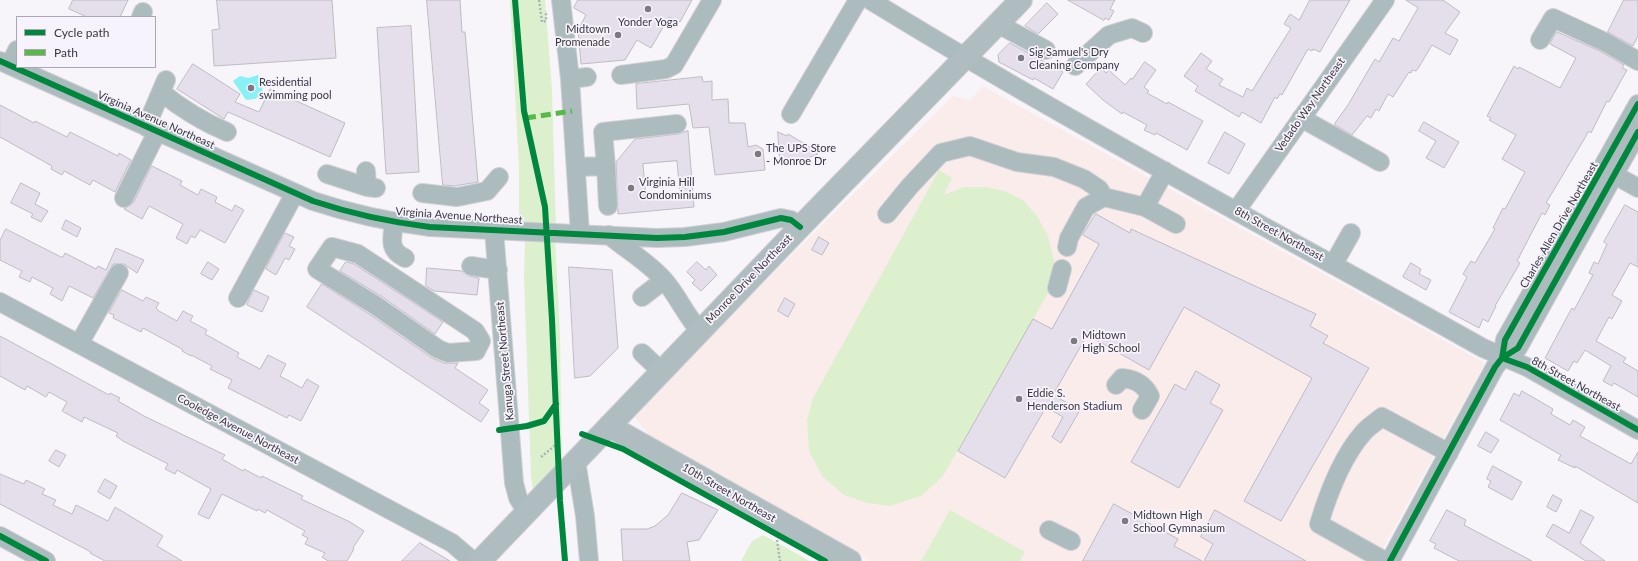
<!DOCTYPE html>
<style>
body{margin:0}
#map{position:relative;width:1638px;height:561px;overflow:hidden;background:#f7f5fa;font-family:Lato,sans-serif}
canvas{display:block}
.legend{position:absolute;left:16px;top:16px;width:140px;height:52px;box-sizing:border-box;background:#f7f3fc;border:1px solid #aba7b0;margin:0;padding:5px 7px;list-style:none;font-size:12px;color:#3a363f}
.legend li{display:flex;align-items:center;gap:8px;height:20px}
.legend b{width:20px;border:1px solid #aba7b0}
</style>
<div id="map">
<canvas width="1638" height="561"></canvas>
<ul class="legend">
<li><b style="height:5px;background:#00873e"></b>Cycle path</li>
<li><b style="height:5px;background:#58b947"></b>Path</li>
</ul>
</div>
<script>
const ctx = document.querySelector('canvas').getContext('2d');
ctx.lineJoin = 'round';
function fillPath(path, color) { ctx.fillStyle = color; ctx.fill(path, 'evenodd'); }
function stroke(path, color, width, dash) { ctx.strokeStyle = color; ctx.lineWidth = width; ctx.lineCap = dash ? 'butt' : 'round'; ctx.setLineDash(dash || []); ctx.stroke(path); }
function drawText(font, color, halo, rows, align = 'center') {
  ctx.font = font + ' Lato,sans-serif'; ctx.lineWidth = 3.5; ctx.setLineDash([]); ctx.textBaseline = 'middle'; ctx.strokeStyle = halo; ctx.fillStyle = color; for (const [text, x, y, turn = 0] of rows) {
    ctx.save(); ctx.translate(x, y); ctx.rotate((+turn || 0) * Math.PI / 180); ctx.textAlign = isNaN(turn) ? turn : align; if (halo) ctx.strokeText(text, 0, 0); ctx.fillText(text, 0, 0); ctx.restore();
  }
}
const education = new Path2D(`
 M983,86L1485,363L1376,561H870L655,442L631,413L953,96L970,100Z`);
const green = new Path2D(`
 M510,0H545L552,89L556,230L519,229V168Z
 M939,170L952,178L944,195L964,187H986L1005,191L1023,200L1037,216L1048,236L1054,260L1051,288L943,476L921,496L890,506L867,503L844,495L822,476L809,451L807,420L813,398Z
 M525,236L555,237L560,336L562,467L534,496L531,476L524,278Z
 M950,510L1025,552L1020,561H921Z
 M763,535L810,561H741L752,541Z`);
const water = new Path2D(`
 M258,75L263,83L262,93L255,99L246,100L233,81L240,76L248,78Z`);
const building = new Path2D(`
 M73,0H128L120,17H87L69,9Z
 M217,0H332L336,58L214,66L212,30L219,29Z
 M427,0H460L462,32H465L478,182L454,186L443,185Z
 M578,0H692L680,22L669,17L651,48L637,40L625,60L581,64L578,30L586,15L574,8Z
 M1068,0H1115L1110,9L1114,11L1109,20L1105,18L1104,20Z
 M1310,0H1350L1320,52L1313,49L1312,51L1308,49L1282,95L1280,94L1277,99L1275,97L1261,123L1242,112L1239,117L1195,91L1198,86L1184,76L1201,53L1212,61L1206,69L1223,79L1219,85L1243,97L1247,88L1252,91L1291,28L1284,24L1290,14L1299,20Z
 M1406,0H1443L1460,12L1445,33L1458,40L1450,55L1432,45L1419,67L1416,71L1412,70L1411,73L1409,72L1393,97L1388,94L1379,111L1376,109L1371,118L1367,116L1352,135L1335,125V123L1348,105L1375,59L1379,62L1393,38L1399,41L1418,8Z
 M1624,0H1638V36L1633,46L1608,32Z
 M1047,3L1058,14L1038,34L1025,26Z
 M411,26L419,172L386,174L377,28Z
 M1557,32L1600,51L1624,65L1622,68L1627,70L1609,102L1607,101L1591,133L1589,131L1546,203L1550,205L1545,215L1542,213L1517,261L1520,263L1495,306H1496L1488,322L1483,319L1479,328L1449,312L1467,277L1463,274L1471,261L1475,263L1495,229L1493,228L1503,208L1505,209L1525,172L1502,159L1516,135L1489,120L1491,118L1487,116L1514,66L1518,69L1519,67L1560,88L1576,58L1550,44Z
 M1010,43L1063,72L1053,89L1034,78L1033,80L999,62L998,55Z
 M1145,62L1156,70L1144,87L1149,91L1147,93L1167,104L1168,102L1203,121L1187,150L1156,133L1155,135L1144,130L1147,125L1123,112L1122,114L1103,100L1086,84L1101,68L1106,73L1109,70L1125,85L1131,78L1132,79Z
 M193,64L240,94L235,102L259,112L270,89L345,123L330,157L228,112L224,119L177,89Z
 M702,77L703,82L712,81V100L728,99L729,123H745L748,147L756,145L763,149L765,170L715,175L709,127L693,128L689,104L637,109L636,84Z
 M0,105L34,123L35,121L67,137L70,132L118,156L119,153L131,160L115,192L93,180L90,185L64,171L62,175L51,169L52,166L0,137Z
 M1424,122L1459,142L1444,168L1426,158L1436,141L1419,131Z
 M688,131L694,207L618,214L616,162L635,139L678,134ZM677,161L680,195L646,198L643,164Z
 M778,132L787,136L788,134L810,147L808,149L818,154L790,165L780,160Z
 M1225,132L1245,144L1229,174L1208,163Z
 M152,166L182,181L180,185L198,195L201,189L217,197L215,202L232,211L235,205L244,210L225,243L200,230L195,238L191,236L187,244L176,238L183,224L149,206L142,219L124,209L133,203Z
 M21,183L40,193L35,204L48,211L41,222L31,217L33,214L11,203Z
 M1625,205L1638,212V267L1630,263L1612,295L1622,301L1612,319L1609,317L1596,341L1626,358L1623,362L1638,371V397L1614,383L1612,386L1603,381L1611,366L1585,350L1577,363L1574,361L1568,371L1545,358L1568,315L1572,308L1574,310L1593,275L1589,273L1594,262L1598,264L1607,244L1604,242Z
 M1096,214L1130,233L1131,229L1316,314L1310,326L1328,336L1323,343L1369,368L1281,521L1244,501L1312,378L1184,307L1149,370L1087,335L1053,395L1080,410L1061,443L1052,437L1063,417L1046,407L1005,478L958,451L1033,319L1052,329L1099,244L1083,235Z
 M66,220L81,228L77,237L62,229Z
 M6,229L61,257H63L65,253L96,269L98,266L106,270L116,248L144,260L137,273L124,264H113L93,298L69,286L62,301L50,294L53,288L32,277L30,282L19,277L22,271L0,260V241Z
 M285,233L294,237L289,246L295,249L289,260L285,258L276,275L266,269Z
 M819,237L829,243L822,255L812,250Z
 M208,262L219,269L212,280L201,274Z
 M346,262L354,264L443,322L435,334L381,296L340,271Z
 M697,262L706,270L709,266L717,275L701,291L692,283L695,280L687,272Z
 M1411,263L1421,269L1419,274L1431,280L1426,290L1403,277Z
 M569,267L612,270L618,348L590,376L575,378Z
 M427,268L462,271L469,276L479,278L477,295L434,291L426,286Z
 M322,284L369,314L432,358L444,363H458L455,368L488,390L479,403L489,410L481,422L307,307Z
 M122,290L143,301L146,297L159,303L156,308L159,311L177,321L183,311L193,316L190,321L207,330L205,334L239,353L237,357L260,369L268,355L286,364L280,376L302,388L307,379L319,386L301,421L289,415L287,418L228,388L232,380L210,369L212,366L191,355V356L182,351L183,350L180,348L143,328L141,332L113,318L114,315L109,313Z
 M254,290L269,297L262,312L247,305Z
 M785,298L795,304L788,317L778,311Z
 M0,336L109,395L110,393L120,398L118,401L144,416L225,455L222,459L243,471L244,469L261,478L262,476L303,496L301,499L350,522L364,531L353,548L354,549L347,561H328L322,557L325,553L305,544L308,538L302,535L305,531L267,510L265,513L258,509L257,511L222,494L209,519L198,514L211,489L177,470L175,474L165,469L168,464L123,441L116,436L118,433L84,417L82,422L62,411L67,402L49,392L46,397L27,386L25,390L0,376Z
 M1196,371L1220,385L1210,403L1223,410L1179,488L1131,462L1175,384L1185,390Z
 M1522,391L1553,409L1551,414L1570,425L1573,420L1585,427L1580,436L1631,464L1638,452V503L1575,466V468L1558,460L1561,455L1500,420L1514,393L1519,396Z
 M1486,432L1499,440L1491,453L1478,446Z
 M56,450L66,455L59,467L49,461Z
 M1493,466L1522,482L1512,500L1488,487L1491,481L1487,479Z
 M0,474L24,484L26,480L45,489L42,494L56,500L53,505L72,514L76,505L108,521L115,507L163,536L157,546L182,561H105L90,553L91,552L0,504Z
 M105,479L117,486L110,499L98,492Z
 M682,493L718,510L699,540L687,542L690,561H623L621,529H647L655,526L668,515Z
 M1553,495L1562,500L1556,512L1547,507Z
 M1114,504L1178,539L1174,546L1202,561H1083Z
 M1215,510L1306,561H1204L1213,544L1201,537Z
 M1447,510L1466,520L1464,525L1532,561H1459L1434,548L1436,544L1430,541Z
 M1581,510L1594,517L1580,543L1605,561H1586L1546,536L1553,524L1569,533Z
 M420,543L450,561H402Z`);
const path = new Path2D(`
 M539,0L542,22L546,21V11
 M820,161L826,164
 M541,457L558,443
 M777,540L780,561`);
const minor = new Path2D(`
 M561,0L570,79
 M870,0C1070,123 1278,233 1483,348L1527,367L1638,430
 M141,17L143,12
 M998,24L1046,50
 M1540,40L1553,18L1605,42L1638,61
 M0,61L313,201C352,214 389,222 430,227L657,238L685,237L724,232L781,218L791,220L800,227
 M10,65L17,50
 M1075,66L1109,35L1132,28L1143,33
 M621,75L666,69L674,65L712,0
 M161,92C182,109 203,122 227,132
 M791,114L858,0
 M1301,118L1380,162
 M146,127L166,80
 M606,166L603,132L677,124
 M576,167L606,166L608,206
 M1604,169L1638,188
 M366,171L367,187
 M1165,171L1145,207L1176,224
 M327,174L367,187L376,188
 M422,193L457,197L487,191L499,177
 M124,198L157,132
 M1236,211L1385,0
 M887,214L910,186L941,153L970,146L1017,162L1054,167L1084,179L1099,189L1104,197
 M394,223C392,239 388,250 405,258
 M494,230L514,483L518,498L527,512
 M580,234L570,79L587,77
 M609,235C627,250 649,263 664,280C678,296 686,316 700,331
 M332,247L358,254L475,331L481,341L476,351L448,353L438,349L375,305L317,269Z
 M1067,247L1069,238L1086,207L1104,197L1145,207
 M1333,265L1351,233
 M471,266L498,270
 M1057,288L1062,269
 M642,297L664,280
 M238,298L295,193
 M0,302L452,543L473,561
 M79,344L119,273
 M642,353L661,371
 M1502,358L1505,340L1638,104
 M1116,385L1122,378C1135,379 1144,384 1150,396L1142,410
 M576,461L585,516L589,561
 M1049,530L1071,541
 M0,536L46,561
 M1385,561L1319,524C1328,494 1342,457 1363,433C1368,427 1376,422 1382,417L1449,453
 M1390,561L1495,367L1502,358L1518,348L1638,132`);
const major = new Path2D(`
 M609,426L850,561
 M480,561L800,227L1021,0`);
const quiet = new Path2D(`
 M526,118L572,111`);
const cycleway = new Path2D(`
 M515,0L524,111L545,207L552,320L560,501L565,561
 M0,61L313,201C352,214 389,222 430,227L657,238L685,237L724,232L781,218L791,220L800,227
 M1502,358L1505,340L1638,104
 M1502,358L1527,367L1638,430
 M499,430L527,426L544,421L556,404
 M582,434L623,449L825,561
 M0,536L46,561
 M1390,561L1495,367L1502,358L1518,348L1638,132`);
const markers = [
 [648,9,4,"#7c7980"],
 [618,35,4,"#7c7980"],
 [1021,58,4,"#7c7980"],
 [251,88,4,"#7c7980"],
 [758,154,4,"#7c7980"],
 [631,188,4,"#7c7980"],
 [1074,341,4,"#7c7980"],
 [1019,399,4,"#7c7980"],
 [1125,521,4,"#7c7980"]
];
const poiNames = [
 ["Yonder Yoga",648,22,"center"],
 ["Midtown",610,29,"right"],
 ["Promenade",610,42,"right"],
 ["Sig Samuel's Dry",1029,52],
 ["Cleaning Company",1029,65],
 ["Residential",259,82],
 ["swimming pool",259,95],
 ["The UPS Store",766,148],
 ["- Monroe Dr",766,161],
 ["Virginia Hill",639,182],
 ["Condominiums",639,195],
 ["Midtown",1082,335],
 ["High School",1082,348],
 ["Eddie S.",1027,393],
 ["Henderson Stadium",1027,406],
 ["Midtown High",1133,515],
 ["School Gymnasium",1133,528]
];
const streetNames = [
 ["Vedado Way Northeast",1310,105,-55],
 ["Virginia Avenue Northeast",156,120,24],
 ["Virginia Avenue Northeast",459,216,4],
 ["Charles Allen Drive Northeast",1559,225,-60],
 ["8th Street Northeast",1279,234,29],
 ["Monroe Drive Northeast",749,279,-46],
 ["Kanuga Street Northeast",505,361,-95],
 ["8th Street Northeast",1576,384,29],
 ["Cooledge Avenue Northeast",238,429,28],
 ["10th Street Northeast",729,493,30]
];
fillPath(education, '#fbecec');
fillPath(green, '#ddf0cd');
fillPath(water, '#87f2f5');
fillPath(building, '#e5dfec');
stroke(building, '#bebbc2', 1);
stroke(minor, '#d1d0d4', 20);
stroke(major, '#d1d0d4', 24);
stroke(path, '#aab3b5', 2.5, [2, 2]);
stroke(minor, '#abbbbe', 18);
stroke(major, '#afbdc0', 22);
stroke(quiet, '#58b947', 5, [10, 5]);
stroke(cycleway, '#00873e', 6);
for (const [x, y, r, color] of markers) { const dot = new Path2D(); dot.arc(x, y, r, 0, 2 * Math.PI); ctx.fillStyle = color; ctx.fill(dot); stroke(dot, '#f7f3fc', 1.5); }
drawText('11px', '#3a363f', '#f7f3fc', poiNames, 'left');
drawText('11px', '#3a363f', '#f7f3fc', streetNames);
</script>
